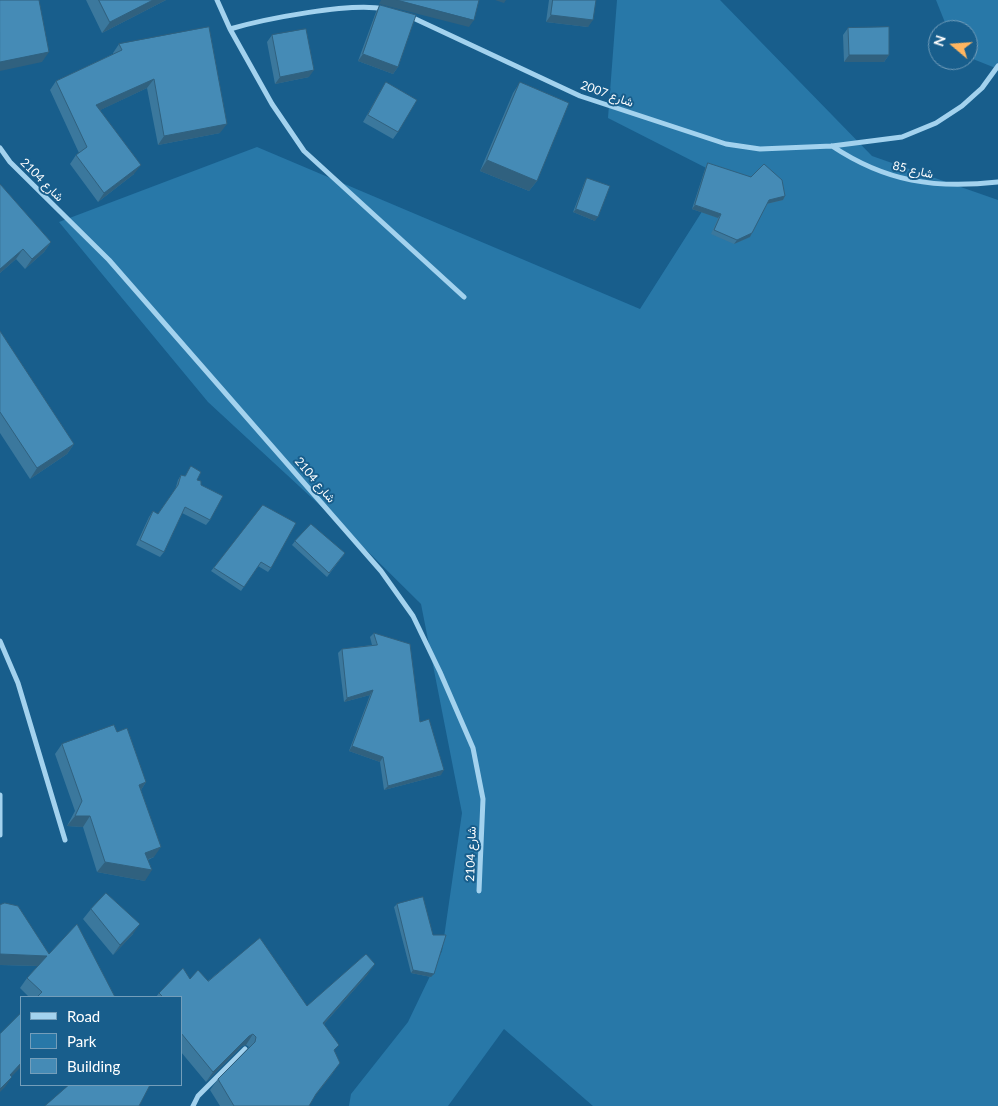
<!DOCTYPE html>
<meta charset="utf-8">
<style>
body{margin:0}
#map{position:relative;width:998px;height:1106px;overflow:hidden;background:#185e8c;font-family:Lato,sans-serif}
canvas{display:block}
.legend{position:absolute;left:20px;top:996px;width:162px;height:90px;box-sizing:border-box;background:#185e8c;border:1px solid #749eba;margin:0;padding:6px 9px;list-style:none;font-size:15px;color:#fff}
.legend li{display:flex;align-items:center;gap:10px;height:25px}
.legend b{width:25px;border:1px solid #749eba}
.north{position:absolute;left:928px;top:20px;width:50px;height:50px;box-sizing:border-box;background:#185e8c;border:1px solid #749eba;border-radius:50%;rotate:288deg;font-size:14px;font-weight:700;line-height:20px;text-align:center;color:#fff}
.north::after{content:'';display:block;margin:auto;width:18px;height:22px;background:#ffb660;clip-path:polygon(50% 0,100% 100%,50% 72%,0 100%)}
</style>
<div id="map">
<canvas width="998" height="1106"></canvas>
<ul class="legend">
<li><b style="height:6px;background:#a3d2ee"></b>Road</li>
<li><b style="height:14px;background:#2878a8"></b>Park</li>
<li><b style="height:14px;background:#458bb6"></b>Building</li>
</ul>
<div class="north">N</div>
</div>
<script>
const ctx = document.querySelector('canvas').getContext('2d');
ctx.lineJoin = 'round';
function fillPath(path, color) { ctx.fillStyle = color; ctx.fill(path, 'evenodd'); }
function stroke(path, color, width, dash) { ctx.strokeStyle = color; ctx.lineWidth = width; ctx.lineCap = dash ? 'butt' : 'round'; ctx.setLineDash(dash || []); ctx.stroke(path); }
function drawText(font, color, halo, rows, align = 'center') {
  ctx.font = font + ' Lato,Vazirmatn,sans-serif'; ctx.lineWidth = 4; ctx.setLineDash([]); ctx.textBaseline = 'middle'; ctx.strokeStyle = halo; ctx.fillStyle = color; for (const [text, x, y, turn = 0] of rows) {
    ctx.save(); ctx.translate(x, y); ctx.rotate((+turn || 0) * Math.PI / 180); ctx.textAlign = isNaN(turn) ? turn : align; if (halo) ctx.strokeText(text, 0, 0); ctx.fillText(text, 0, 0); ctx.restore();
  }
}
const green = new Path2D(`
 M617,0H720L872,156L998,200V1106H593L504,1029L448,1106H349L351,1094L408,1022L442,951L462,813L421,604L338,522L208,402L59,222L257,147L640,309L724,177L608,118Z
 M936,0H998V69L968,57V30H948Z`);
const street = new Path2D(`
 M217,0L230,29C264,19 351,2 384,9
 M409,16L580,96L726,144L760,149L832,146L902,137L936,123L962,106L982,88L998,66
 M230,29L272,104L304,151L464,297
 M832,146C886,182 935,189 998,182
 M0,148L10,162L109,260L381,571L413,616L440,672L473,748L483,799L479,891
 M0,641L18,683L65,840
 M0,795V835
 M193,1106L198,1096L245,1049`);
const wall = new Path2D(`
 M86,0H166L102,33Z
 M549,0H596L588,27L546,22Z
 M380,5L398,67L393,74L358,61L376,12Z
 M848,28L889,55L884,62H844L843,35Z
 M272,35L309,77L275,84L267,42Z
 M119,44L220,133L158,145L147,88L100,110L134,174L98,202L70,164L76,155L79,153L50,90L56,81L113,54V53Z
 M386,82L398,132L393,139L363,122L381,90Z
 M520,82L537,181L529,191L480,171L513,93Z
 M708,163L785,196L783,200L767,204L750,237L734,244L711,234L718,218L692,209L706,166Z
 M587,178L595,221L573,212L585,181Z
 M0,184L51,242L44,252L25,269L16,259L0,273Z
 M0,331L74,444L67,454L30,479L0,433Z
 M181,475L197,480L201,485L210,520L206,525L182,513L164,552L160,557L136,545L149,517L153,511L158,514L175,490L178,480Z
 M263,505L271,568L268,572L258,566L241,591L211,571Z
 M295,541L345,553L327,577L292,545Z
 M374,633L420,722L441,775L384,790L380,762L349,751L370,695L344,702L338,653L342,649L372,645L370,637Z
 M117,732L146,782L141,790L154,857L148,860L145,881L97,872L83,827L67,826L75,811L55,754L62,744Z
 M397,904L431,977L411,973L394,907Z
 M0,905L49,954L115,997H29L20,988L27,978L38,966L0,965Z
 M91,909L133,934L113,955L83,919Z
 M368,974L324,1024L334,1050L333,1073L313,1098L309,1106H220L210,1090L218,1079L249,1047L246,1045L242,1046L206,1082L181,1052V997H156L159,993L190,979L208,981L307,1006Z`);
const shadedWall = new Path2D(`
 M153,0H166L102,33L110,22Z
 M381,0H397L474,20L469,27L379,4Z
 M495,0H506L504,3Z
 M551,15L593,20L588,27L546,22Z
 M49,52L42,62L0,71V62Z
 M363,54L398,67L393,74L358,61Z
 M849,55H889L884,62H844Z
 M314,70L309,77L275,84L280,77Z
 M154,79L147,88L90,115L96,105Z
 M227,124L220,133L158,145L164,136Z
 M487,160L537,181L529,191L480,171Z
 M141,165L134,174L98,202L104,193Z
 M785,196L783,200L766,204L769,200Z
 M695,205L721,214L718,218L692,209Z
 M576,209L598,217L595,221L573,212Z
 M752,233L750,237L734,244L737,240Z
 M51,242L44,252L25,269L32,259Z
 M23,249L16,259L0,273V269Z
 M74,444L67,454L30,479L37,468Z
 M373,690L370,695L344,702L347,698Z
 M352,746L383,757L380,762L349,751Z
 M444,770L441,775L384,790L388,786Z
 M146,782L139,793V785Z
 M75,816H90L83,827L67,826Z
 M161,847L154,857L138,863L145,853Z
 M105,862L152,870L145,881L97,872Z
 M140,924L133,934L113,955L120,945Z
 M0,954L47,956L40,966L0,965Z
 M375,964L368,974L316,1033L323,1023Z
 M413,970L434,974L431,977L411,973Z
 M253,1034L246,1045L242,1046L206,1082L213,1072L249,1036Z
 M21,1063V1067L3,1085L10,1075Z
 M340,1063L333,1073L309,1104L316,1094Z
 M12,1077L5,1087L0,1092V1089Z`);
const building = new Path2D(`
 M0,0H39L49,52L0,62Z
 M99,0H153L110,22Z
 M397,0H479L474,20Z
 M553,0H596L593,20L551,15Z
 M380,5L416,15L398,67L363,54Z
 M209,27L227,124L164,136L154,79L96,105L141,165L104,193L76,155L87,147L56,81L122,50L119,44Z
 M889,27V55H849L848,28Z
 M306,29L314,70L280,77L272,35Z
 M386,82L417,100L398,132L368,115Z
 M520,82L569,103L537,181L487,160Z
 M708,163L751,177L764,164L782,180L785,196L769,200L752,233L737,240L714,230L721,214L695,205Z
 M587,178L610,186L598,217L576,209Z
 M0,184L51,242L32,259L23,249L0,269Z
 M0,331L74,444L37,468L0,412Z
 M191,466L201,472L197,480L201,481V485L223,496L210,520L185,507L164,552L140,540L153,511L158,514L178,485L181,475L185,476Z
 M263,505L296,523L271,568L261,562L244,587L214,568Z
 M311,524L345,553L329,573L295,541Z
 M374,633L410,644L420,722L429,719L444,770L388,786L383,757L352,746L373,690L347,698L342,649L377,645Z
 M114,725L117,732L127,728L146,782L139,785L161,847L145,853L152,870L105,862L90,816H75L82,801L62,744Z
 M106,893L140,924L120,945L91,909Z
 M423,897L433,935H446L434,974L413,970L397,904Z
 M5,903L18,906L49,954L77,924L115,997H37L42,992L27,978L47,956L0,954V905Z
 M260,938L307,1006L366,954L375,964L323,1023L339,1045L334,1050L340,1063L316,1094L309,1106H234L218,1079L255,1042L256,1037L253,1034L249,1036L213,1072L181,1033V997H163L159,993L183,968L190,979L198,970L208,981Z
 M21,1013V1063L10,1075L12,1077L0,1089V1034Z
 M69,1085H150L139,1106H45Z`);
const streetNames = [
 ["شارع 2007",607,94,20],
 ["شارع 85",913,170,13],
 ["شارع 2104",42,180,45],
 ["شارع 2104",315,480,50],
 ["شارع 2104",471,854,-88]
];
fillPath(green, '#2878a8');
stroke(street, '#a3d2ee', 5);
fillPath(wall, '#3b789d');
fillPath(shadedWall, '#30617f');
fillPath(building, '#458bb6');
stroke(building, '#30617f', 1);
drawText('12px', '#fff', '#185e8c', streetNames);
</script>
